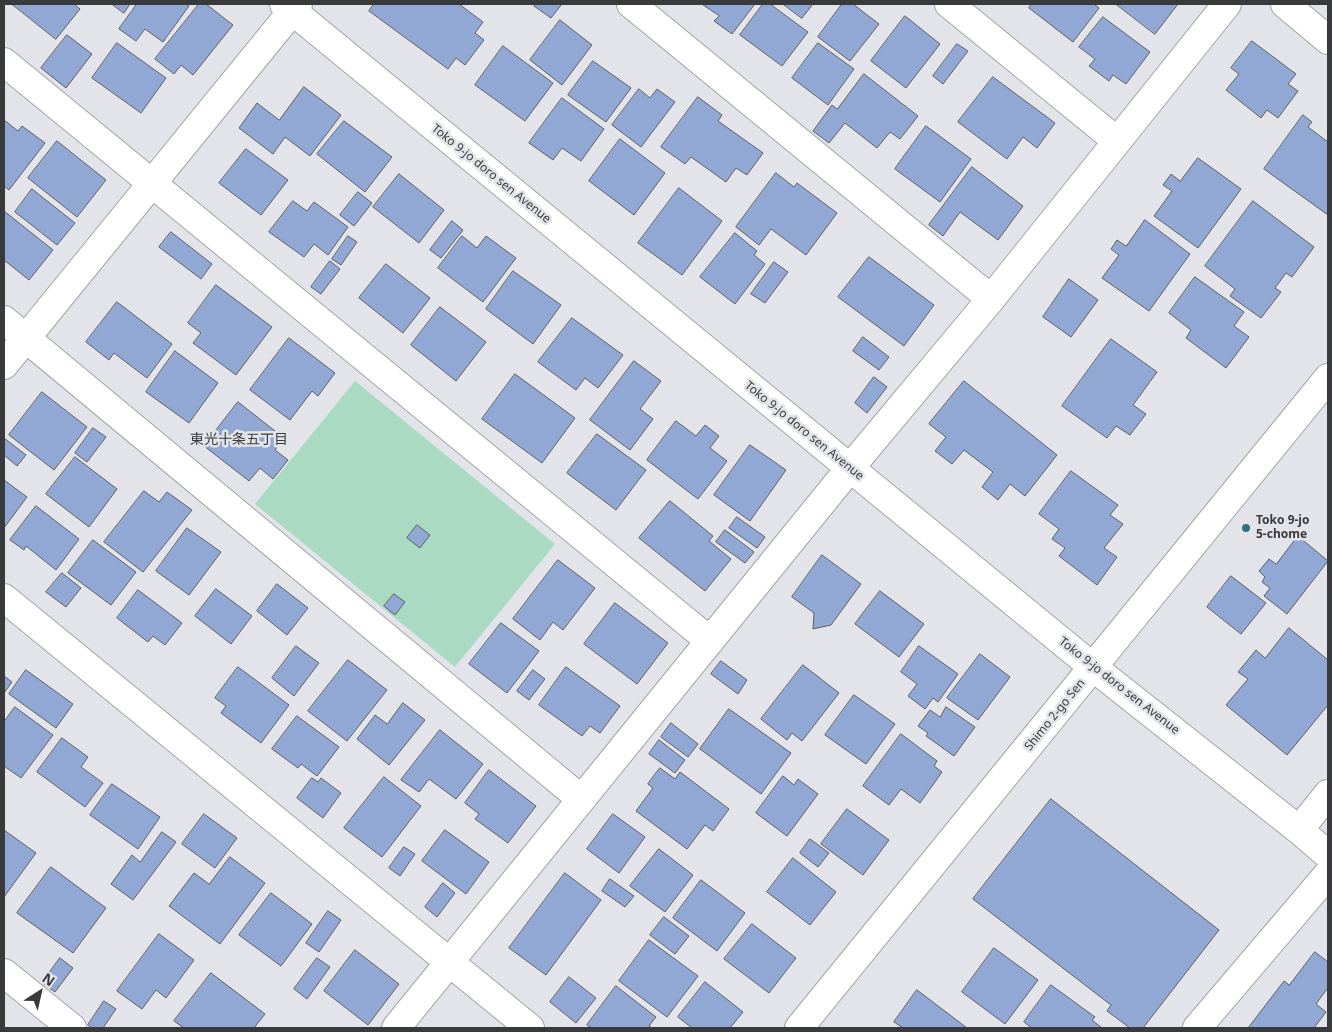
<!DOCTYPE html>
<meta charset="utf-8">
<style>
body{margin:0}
#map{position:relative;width:1332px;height:1032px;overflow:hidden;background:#e2e4e9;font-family:"Noto Sans",sans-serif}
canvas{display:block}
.frame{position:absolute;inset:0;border:5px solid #393a3b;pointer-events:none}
.north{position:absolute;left:15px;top:967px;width:50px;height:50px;-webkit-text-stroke:4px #e2e4e9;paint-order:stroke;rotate:35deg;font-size:14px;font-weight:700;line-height:20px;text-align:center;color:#393a3b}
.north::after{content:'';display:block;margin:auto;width:18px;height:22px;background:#393a3b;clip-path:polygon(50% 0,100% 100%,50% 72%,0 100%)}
</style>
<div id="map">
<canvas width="1332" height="1032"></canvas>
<div class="frame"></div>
<div class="north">N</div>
</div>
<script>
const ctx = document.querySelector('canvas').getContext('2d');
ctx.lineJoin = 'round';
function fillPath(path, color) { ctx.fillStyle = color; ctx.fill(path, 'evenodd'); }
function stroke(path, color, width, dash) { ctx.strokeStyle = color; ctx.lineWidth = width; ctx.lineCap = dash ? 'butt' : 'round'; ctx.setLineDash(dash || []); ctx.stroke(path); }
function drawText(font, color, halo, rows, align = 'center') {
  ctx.font = font + ' "Noto Sans","Noto Sans JP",sans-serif'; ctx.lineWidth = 5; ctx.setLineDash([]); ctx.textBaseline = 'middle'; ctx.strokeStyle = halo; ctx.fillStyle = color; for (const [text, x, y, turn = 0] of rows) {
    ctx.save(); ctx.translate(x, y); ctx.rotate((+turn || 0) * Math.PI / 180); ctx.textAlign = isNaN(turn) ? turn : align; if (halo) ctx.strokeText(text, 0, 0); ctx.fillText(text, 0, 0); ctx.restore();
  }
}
const green = new Path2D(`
 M355,381L555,544L455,667L255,504Z`);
const building = new Path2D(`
 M12,4H74L80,9L56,39Z
 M112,4H130L124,13Z
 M137,4H186L189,6L163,42L145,29L136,41L119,29Z
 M199,4H206L233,25L193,75L181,65L174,74L155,59Z
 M374,4H459L483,22L475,33L484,40L465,65L456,58L448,69L369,11Z
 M536,4H562L551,18L534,6Z
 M702,4H755L732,34L714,21L719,16Z
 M763,4H770L808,32L782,66L740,35Z
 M783,4H813L802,18Z
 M842,4H853L879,24L850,61L818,37Z
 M1032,4H1094L1099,8L1073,42L1029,8Z
 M1116,4H1178L1155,34Z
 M905,16L940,44L906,88L871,61Z
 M1103,17L1150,52L1126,84L1113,75L1109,81L1089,66L1095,59L1079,47Z
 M560,20L592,45L562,85L530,60Z
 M67,35L92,54L66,88L41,68Z
 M1252,41L1296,74L1288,84L1298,91L1278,118L1267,110L1261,118L1226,90L1239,74L1231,68Z
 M117,43L166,78L141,113L92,78Z
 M818,43L854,69L828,105L792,78Z
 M957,44L968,51L943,84L933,76Z
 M503,46L553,83L525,121L475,85Z
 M593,61L631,88L606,122L568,95Z
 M864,74L918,116L900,139L890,132L877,148L845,123L829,143L813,131L832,105L837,109Z
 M993,77L1055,123L1037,148L1023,137L1007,159L958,122Z
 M304,87L341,115L310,156L285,137L273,154L239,128L257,103L279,120Z
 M639,89L650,98L657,89L675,102L641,147L612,125Z
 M698,97L722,115L718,121L763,153L747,175L736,168L726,182L691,157L685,164L661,147Z
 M562,98L604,129L581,161L562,148L553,160L529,143Z
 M1303,115L1312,122L1308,127L1328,142V215L1264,169Z
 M4,120L18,131L22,126L45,143L9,190L4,186Z
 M344,121L392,157L365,192L317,154Z
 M926,126L971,159L940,202L895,169Z
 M620,139L665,173L634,215L589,181Z
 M57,141L106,180L77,217L28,178Z
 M246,149L288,180L261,215L219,183Z
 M1198,158L1241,189L1198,248L1154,216L1172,191L1163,185L1171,174L1180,181Z
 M972,167L1023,206L998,240L960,212L943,236L929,225Z
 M776,173L794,187L797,183L837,213L806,255L771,229L759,245L736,227Z
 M399,174L444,210L419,243L373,207Z
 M679,188L722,221L682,275L638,243Z
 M32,189L75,223L57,245L15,212Z
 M358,192L372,203L354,226L340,215Z
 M293,201L307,211L314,202L348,227L328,255L314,244L304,257L269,232Z
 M1253,201L1314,247L1292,277L1286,273L1275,288L1281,292L1261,318L1230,296L1235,289L1205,266Z
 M4,211L53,250L29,280L4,260Z
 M1145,220L1190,254L1149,311L1102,278L1119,255L1111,249L1117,240L1126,246Z
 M452,221L463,230L441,258L430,250Z
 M171,232L212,264L201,279L159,247Z
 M735,233L757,251L754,255L765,264L735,304L700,277Z
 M348,236L357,242L341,265L332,259Z
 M462,236L477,248L486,236L516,258L483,302L438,268Z
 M869,257L934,305L904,346L838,297Z
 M330,261L340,269L321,294L311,287Z
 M774,262L788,272L765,303L751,294Z
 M386,264L430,298L403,333L359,298Z
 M513,271L561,305L533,344L486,309Z
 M1195,277L1244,312L1234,326L1249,337L1226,368L1186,338L1191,330L1169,313Z
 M1069,279L1098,300L1071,337L1043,317Z
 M216,285L272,327L236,375L193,343L201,333L188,323Z
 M117,302L172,344L147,378L114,353L109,360L86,342Z
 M440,307L486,342L456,381L411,345Z
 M572,318L623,355L598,388L585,378L576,390L538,362Z
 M863,337L889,357L879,370L853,351Z
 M289,338L335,373L318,396L312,391L290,420L250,390Z
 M1111,339L1157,372L1133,405L1146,414L1130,435L1116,426L1107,438L1062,406Z
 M175,351L218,383L189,423L146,392Z
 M634,361L661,381L640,409L653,419L630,450L590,420Z
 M515,374L575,418L542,463L482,419Z
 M874,377L887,387L867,413L855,403Z
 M964,381L1057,455L1025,496L1010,484L998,500L982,487L993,472L964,450L952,464L935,451L946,437L929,424Z
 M42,392L87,427L54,470L9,435Z
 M238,402L284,438L275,450L288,460L273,479L260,468L249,481L204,446Z
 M676,421L696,436L705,425L719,436L710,448L727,461L698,499L647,460Z
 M93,428L106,437L87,462L75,453Z
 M597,434L646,470L616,510L567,473Z
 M4,438L26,455L17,466L4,455Z
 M750,445L786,470L750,521L714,495Z
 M75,457L117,489L89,527L46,494Z
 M1071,471L1118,505L1110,515L1123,524L1104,548L1117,557L1097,585L1059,556L1065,548L1052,539L1059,529L1039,514Z
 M4,480L27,497L4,528Z
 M144,491L159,502L167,492L192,510L143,572L104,542Z
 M670,501L713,536L709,541L731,559L705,591L639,538Z
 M36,506L79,539L56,570L26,546L24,550L10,540Z
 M737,517L765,537L757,548L729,528Z
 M417,525L430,535L420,548L407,538Z
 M187,528L221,552L189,595L156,571Z
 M725,530L754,552L745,563L716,542Z
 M1298,536L1328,561L1287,614L1264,596L1270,588L1262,582L1265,577L1259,571L1269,559L1276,564Z
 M93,540L136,572L111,605L68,573Z
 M822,555L861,584L831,625L813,629L814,613L792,597Z
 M558,560L595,588L563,630L553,622L540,640L513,619Z
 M62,573L81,588L66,607L46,592Z
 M1231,576L1266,603L1241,634L1207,607Z
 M277,584L308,608L287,635L257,611Z
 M216,589L252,616L231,644L195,616Z
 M138,590L182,623L165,645L153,636L148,642L117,618Z
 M880,591L924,624L899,657L855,624Z
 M394,594L405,602L395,615L384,606Z
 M615,603L668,643L637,684L584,644Z
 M501,623L539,651L507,693L469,664Z
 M1289,628L1328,660V705L1287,755L1226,705L1248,679L1238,672L1256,650L1265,658Z
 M296,646L319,663L294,696L272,678Z
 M919,646L958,674L938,702L933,698L925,709L908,696L917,684L901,672Z
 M980,654L1010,677L978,720L947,698Z
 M348,660L387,690L347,741L308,711Z
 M721,661L747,680L738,694L711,674Z
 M803,665L839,693L802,741L792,733L787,740L761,719Z
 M238,667L289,705L261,743L221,713L226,706L215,698Z
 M566,667L620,706L600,733L590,726L582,736L539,705Z
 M26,670L73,704L56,728L9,694Z
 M533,670L545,679L529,700L517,691Z
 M4,676L12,682L4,693Z
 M854,695L895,724L866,764L825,735Z
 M403,703L425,720L389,765L357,739L375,715L387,724Z
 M15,707L53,735L21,778L4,766V722Z
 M946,707L975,727L954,756L926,736L928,733L918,726L930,710L940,717Z
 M729,709L791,753L761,794L700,749Z
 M297,716L339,747L317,776L301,764L298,768L272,749Z
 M671,723L698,744L688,757L661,737Z
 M440,730L483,764L456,799L429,779L419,792L401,780Z
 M901,734L937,761L934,766L942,772L920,803L901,789L889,805L863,786Z
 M62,738L88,757L81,767L103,783L85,807L37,772Z
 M659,740L685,760L675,773L649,754Z
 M660,768L675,779L680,772L729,809L713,831L705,825L687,849L636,811L653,788L648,784Z
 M489,770L536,806L508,843L475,819L479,814L465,803Z
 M783,776L794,785L798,779L818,794L787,836L756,813Z
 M384,777L421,806L382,857L344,828Z
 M312,778L318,782L321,778L341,793L323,818L297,798Z
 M112,784L160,817L138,849L90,815Z
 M1051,799L1219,930L1143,1028H1130L1107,1011L1111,1005L973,899Z
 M847,809L889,840L863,875L821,844Z
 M204,814L237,838L215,868L182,844Z
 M613,814L645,837L619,873L587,849Z
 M4,830L36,853L4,897Z
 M445,830L489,862L466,894L422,861Z
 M162,832L176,842L133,900L111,884L132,855L140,862Z
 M810,839L829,853L818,867L800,853Z
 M404,847L415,854L400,876L389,868Z
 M659,849L693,875L665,912L630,886Z
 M230,857L265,883L220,944L169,906L194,873L209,884Z
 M793,858L836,892L810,925L767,892Z
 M51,867L106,908L73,953L17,913Z
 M565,873L601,900L546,975L509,948Z
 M610,879L634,896L625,907L602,891Z
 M701,880L745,913L717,951L673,918Z
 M443,883L455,893L437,917L425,907Z
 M271,893L312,924L281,966L239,935Z
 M328,911L341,920L319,952L306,943Z
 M664,917L689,936L675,954L650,935Z
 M752,924L796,958L769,993L724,959Z
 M159,934L194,960L166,998L156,990L142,1009L117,991Z
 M649,940L698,976L667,1017L619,981Z
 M994,948L1038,980L1005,1024L962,992Z
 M355,950L399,984L368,1025L324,991Z
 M1315,952L1328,962V990L1327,989L1316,1004L1326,1012L1314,1028H1248L1284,981L1289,985Z
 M60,958L73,968L55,992L42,983Z
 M317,958L330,967L307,999L294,989Z
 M211,973L265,1014L254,1028H184L174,1021Z
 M569,977L596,998L576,1023L550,1002Z
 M705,982L743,1012L730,1028H692L678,1017Z
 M1051,985L1095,1017L1092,1020L1102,1028H1032L1024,1022Z
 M616,986L656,1017L649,1026L652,1028H592L587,1025Z
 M917,990L967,1028H903L894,1022Z
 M104,1001L116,1009L103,1028H92L88,1025Z`);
const minor = new Path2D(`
 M284,4L1094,668L1299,830L1328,855
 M631,4L991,299
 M949,4L1117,141
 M1285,4L1328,40
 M4,62L710,641
 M4,320L581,799
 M4,365L298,4
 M4,598L530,1028
 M1299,830L1328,794
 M4,973L72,1028
 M396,1028L850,468L991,299L1227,4
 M799,1028L1328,378
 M1197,1028L1328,874`);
const markers = [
 [1246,528,5,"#2b717f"]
];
const streetNames = [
 ["Toko 9-jo doro sen Avenue",491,174,39],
 ["Toko 9-jo doro sen Avenue",804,431,39],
 ["Toko 9-jo doro sen Avenue",1119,686,38],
 ["Shimo 2-go Sen",1055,715,-51]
];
const poiNames = [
 ["Toko 9-jo",1256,521],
 ["5-chome",1256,535]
];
const neighbourhoodNames = [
 ["東光十条五丁目",239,440]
];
fillPath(green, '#aadac2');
fillPath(building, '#91a8d4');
stroke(building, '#5d5f63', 1);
stroke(minor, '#a1a4a8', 30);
stroke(minor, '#fff', 28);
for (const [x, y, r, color] of markers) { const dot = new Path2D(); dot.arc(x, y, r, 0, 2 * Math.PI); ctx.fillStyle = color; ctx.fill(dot); stroke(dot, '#e2e4e9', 2); }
drawText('12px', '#393a3b', '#e2e4e9', streetNames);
drawText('bold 12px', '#393a3b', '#e2e4e9', poiNames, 'left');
drawText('14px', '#393a3b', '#e2e4e9', neighbourhoodNames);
</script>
